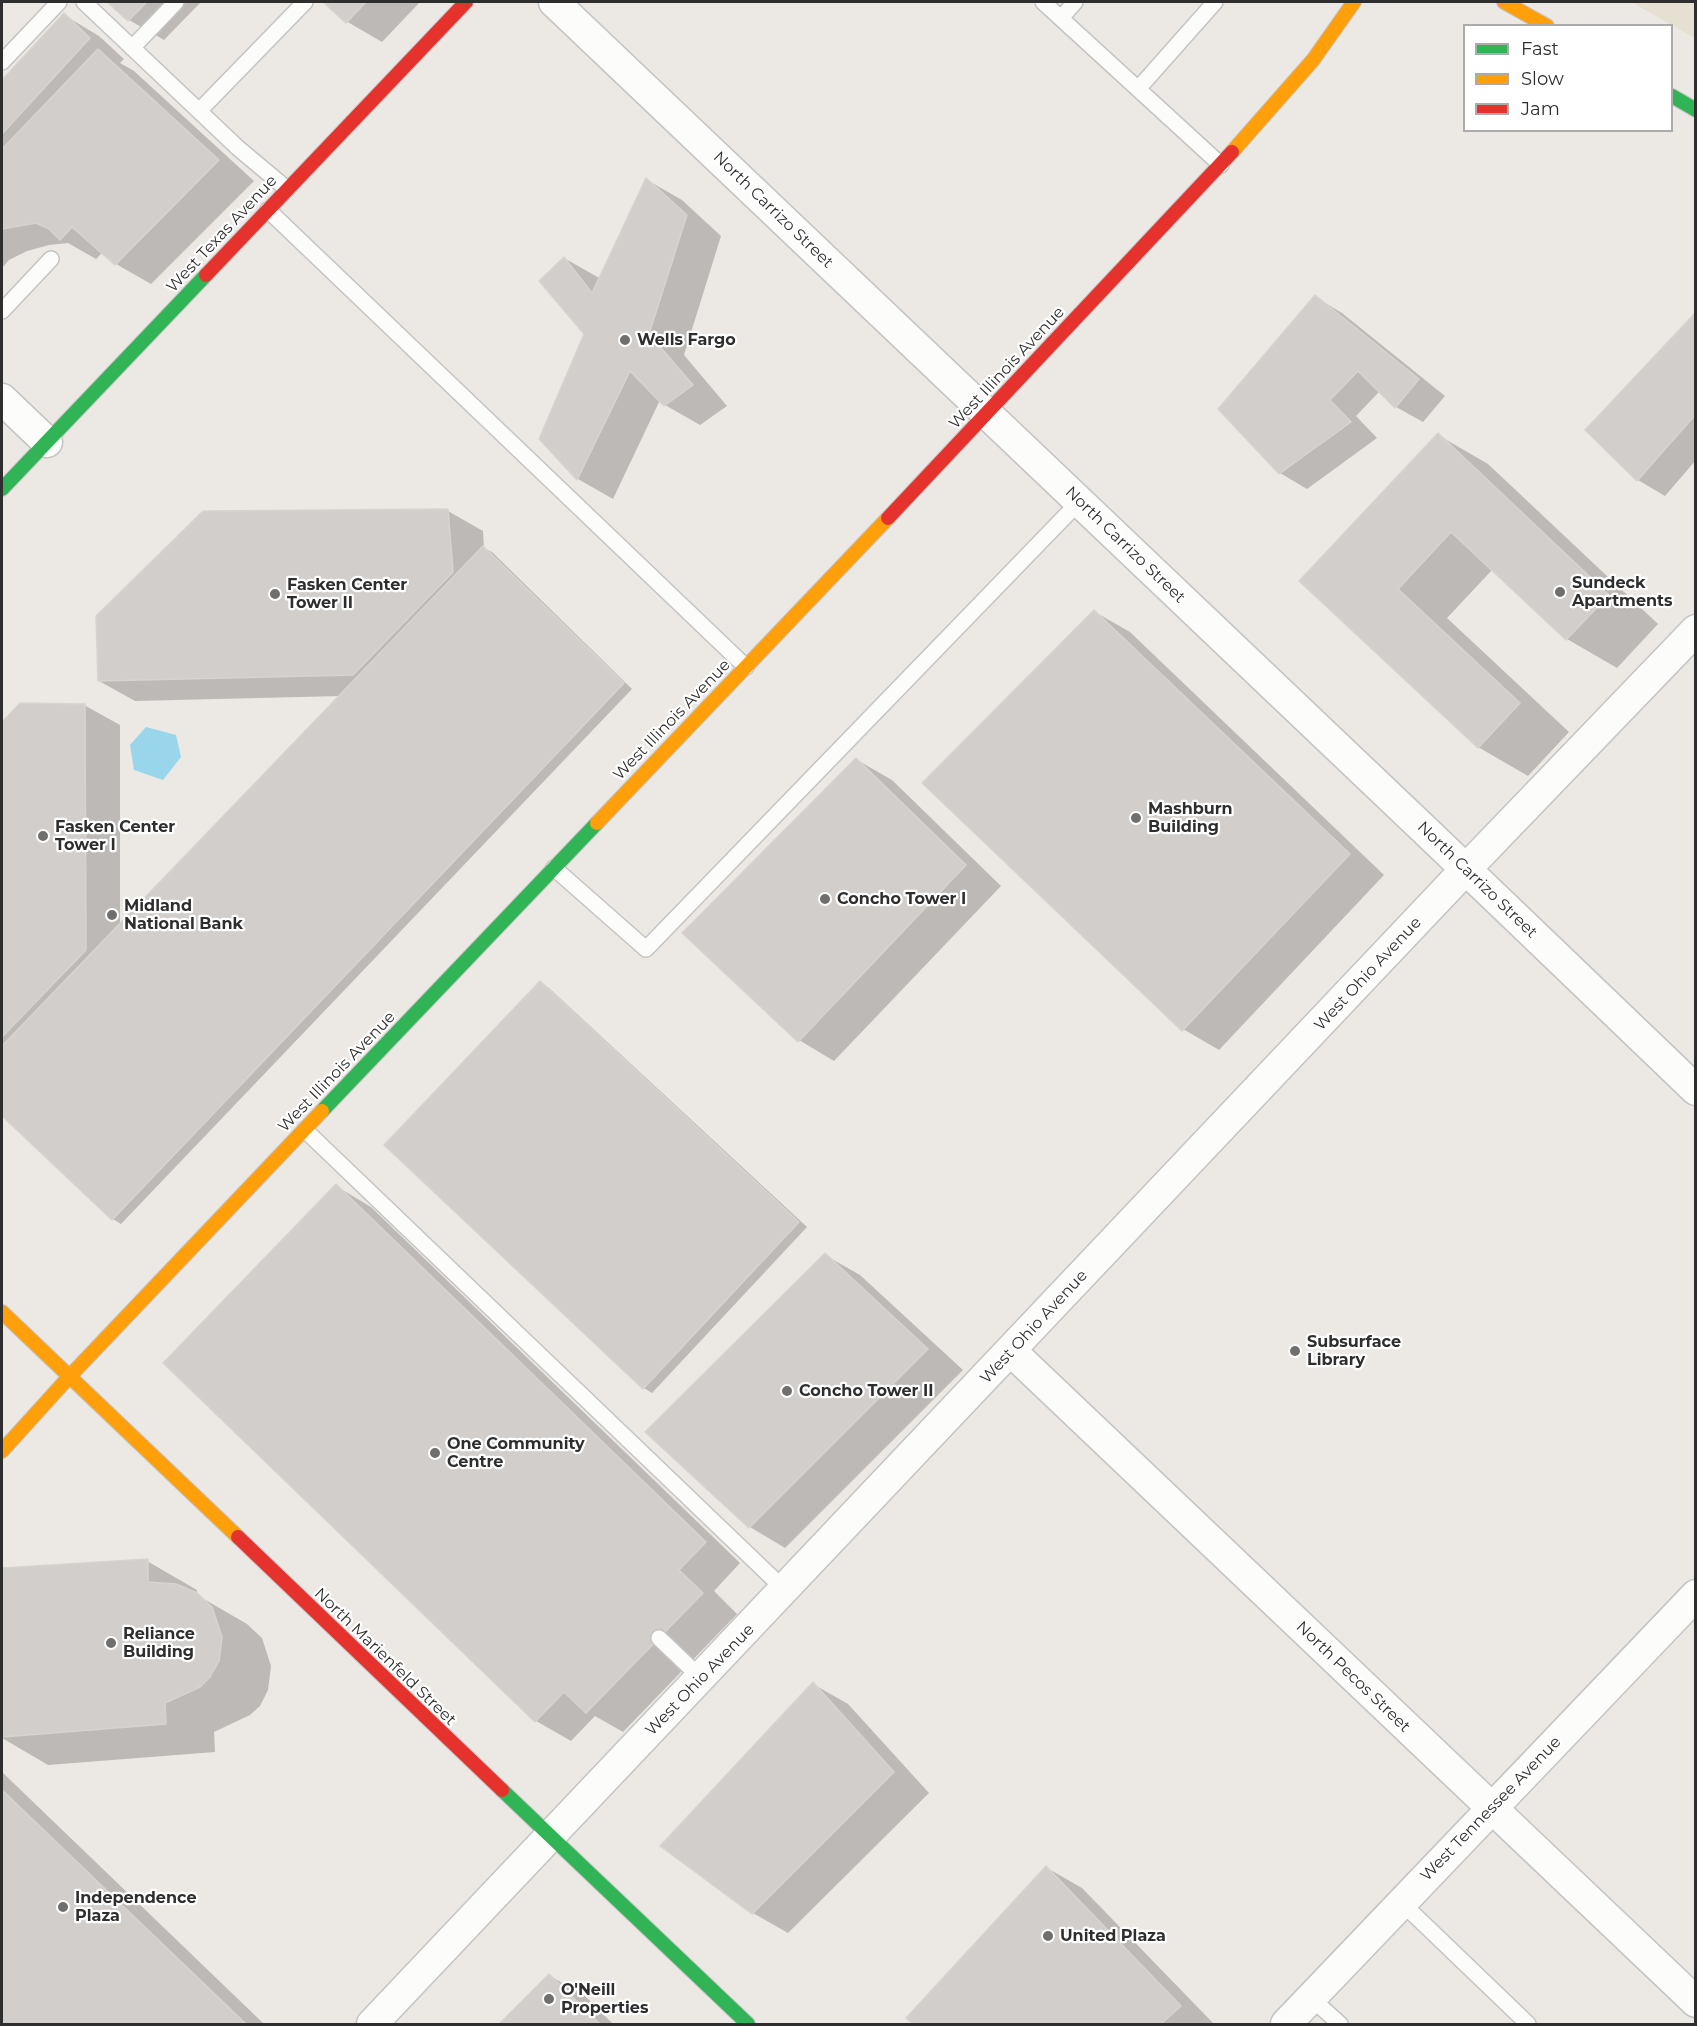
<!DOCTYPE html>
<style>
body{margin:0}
#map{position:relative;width:1697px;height:2026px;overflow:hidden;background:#ece8e4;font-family:Montserrat,sans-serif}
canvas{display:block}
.frame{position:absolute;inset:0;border:3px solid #2e2e2e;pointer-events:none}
.legend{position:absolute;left:1463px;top:24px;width:210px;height:108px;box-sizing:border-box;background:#fff;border:2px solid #ababab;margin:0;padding:8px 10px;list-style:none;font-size:18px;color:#2e2e2e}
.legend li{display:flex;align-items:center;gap:12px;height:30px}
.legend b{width:30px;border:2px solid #ababab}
</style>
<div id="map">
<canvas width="1697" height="2026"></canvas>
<div class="frame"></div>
<ul class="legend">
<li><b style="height:8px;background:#30b455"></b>Fast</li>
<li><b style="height:8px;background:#ff9f0a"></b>Slow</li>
<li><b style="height:8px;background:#e5322d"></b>Jam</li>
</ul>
</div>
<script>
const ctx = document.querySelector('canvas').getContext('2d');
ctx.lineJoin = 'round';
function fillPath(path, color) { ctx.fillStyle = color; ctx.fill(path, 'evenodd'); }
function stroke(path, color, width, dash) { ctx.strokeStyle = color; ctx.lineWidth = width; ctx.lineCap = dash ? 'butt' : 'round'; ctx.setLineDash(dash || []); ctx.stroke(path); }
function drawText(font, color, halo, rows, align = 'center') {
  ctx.font = font + ' Montserrat,sans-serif'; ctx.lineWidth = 4.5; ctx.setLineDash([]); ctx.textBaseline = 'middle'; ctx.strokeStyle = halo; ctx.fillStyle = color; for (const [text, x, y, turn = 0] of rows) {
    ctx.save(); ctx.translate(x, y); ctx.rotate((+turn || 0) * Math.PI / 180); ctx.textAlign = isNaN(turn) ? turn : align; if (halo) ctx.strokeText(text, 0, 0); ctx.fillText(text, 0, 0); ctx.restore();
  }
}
const education = new Path2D(`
 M1631,2H1695V38Z`);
const water = new Path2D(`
 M146,727L176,735L181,757L163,780L134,770L130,745Z`);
const shadow = new Path2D(`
 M109,2H201L164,40L129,20Z
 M325,2H420L382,42L346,21Z
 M64,15L99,36L124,59L120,63L134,71L254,181L151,284L116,264L103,252L96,259L68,243L49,245L27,251L9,260L2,268V82Z
 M647,180L682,200L721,236L684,355L727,406L700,425L665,405L660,400L613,499L578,479L541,439L585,334L564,258L601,279Z
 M1315,297L1342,313L1445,396L1423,422L1396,407L1380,391L1356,416L1377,438L1307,489L1280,473Z
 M1696,314V460L1665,496L1638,480L1587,430Z
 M1438,435L1488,464L1658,624L1617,668L1567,639L1493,569L1447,618L1569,732L1528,776L1478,747L1301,581Z
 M448,511L483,531L484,548L492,552L632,689L121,1224L113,1219L2,1114V724L21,704L84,705L120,725V925L341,696L135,701L99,681Z
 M1095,612L1130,632L1384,875L1219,1050L1183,1029Z
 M857,760L892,780L1001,886L834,1061L799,1040Z
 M540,983L549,988L807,1227L652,1393L644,1388Z
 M336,1186L371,1207L740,1563L714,1591L737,1614L623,1732L595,1716L571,1741L536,1721Z
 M825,1255L860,1275L963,1370L785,1548L750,1527L647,1432Z
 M147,1561L197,1590V1595L247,1624L262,1638L271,1666L268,1690L260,1706L250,1715L214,1732L215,1752L48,1765L2,1738V1569Z
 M813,1684L848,1704L929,1793L788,1933L753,1913L662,1846Z
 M2,1772L264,2024H2Z
 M1047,1868L1082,1888L1214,2024H916L908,2018Z
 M550,1976L585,1996L613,2024H501Z`);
const building = new Path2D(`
 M107,2H147L128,21Z
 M323,2H366L346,23Z
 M64,13L90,38L2,134V80Z
 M98,49L219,160L115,265L72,227L60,240L49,229L36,223L2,229V149Z
 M646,178L687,215L649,334L693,385L664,406L630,371L577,480L539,439L584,334L539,281L564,257L592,293Z
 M1315,295L1419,379L1395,408L1358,371L1330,400L1351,422L1279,474L1218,409Z
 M1696,312V414L1637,481L1585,430Z
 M1438,433L1609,595L1566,640L1451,532L1398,589L1520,703L1478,748L1299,581Z
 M448,509L453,572L353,675L98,681L96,616L203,511Z
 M483,546L624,683L112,1220L2,1116V1046Z
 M1094,610L1350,854L1182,1031L922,783Z
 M20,703L85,704L86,950L2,1037V722Z
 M856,758L966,865L798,1042L682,933Z
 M540,981L799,1222L643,1389L384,1145Z
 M336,1184L706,1542L679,1570L703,1593L586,1713L564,1692L535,1722L163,1363Z
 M825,1253L928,1349L749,1528L645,1432Z
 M148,1559V1582L176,1584L197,1593L212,1607L222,1637L219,1661L210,1677L200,1687L165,1703L166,1724L2,1737V1568Z
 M813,1682L894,1772L752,1914L660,1846Z
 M2,1790L246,2024H2Z
 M1046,1866L1181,2006L1161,2024H913L906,2018Z
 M549,1974L600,2024H499Z`);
const lane = new Path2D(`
 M84,2L238,148L287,189
 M1043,2L1221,165
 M1061,18L1075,2
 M132,48L176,2
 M2,62L59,2
 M1138,89L1215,2
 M199,111L305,2
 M268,210L746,667
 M2,311L51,259
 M554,868L646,949L1079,502
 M305,1130L785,1590
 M659,1638L701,1678
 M1402,1903L1528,2024
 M1311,1998L1340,2024`);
const street = new Path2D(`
 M554,2L1430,835L1696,1090
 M2,399L47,442
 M1011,1351L1696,2002
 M372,2024L1466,869L1696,630
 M1286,2024L1696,1595`);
const fast = new Path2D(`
 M1672,96L1696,110
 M2,489L206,275
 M322,1111L597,823
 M502,1790L748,2024`);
const slow = new Path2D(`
 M1504,2L1547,26
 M1232,152L1313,60L1354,2
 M597,823L888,518
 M2,1312L238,1537
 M2,1451L69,1377L322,1111`);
const jam = new Path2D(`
 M206,275L466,2
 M888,518L1232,152
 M238,1537L502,1790`);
const markers = [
 [625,340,6,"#706f6e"],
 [1560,592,6,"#706f6e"],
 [275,594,6,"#706f6e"],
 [1136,818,6,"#706f6e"],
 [43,836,6,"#706f6e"],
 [825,899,6,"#706f6e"],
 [112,915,6,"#706f6e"],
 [1295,1351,6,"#706f6e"],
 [787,1391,6,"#706f6e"],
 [435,1453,6,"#706f6e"],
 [111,1643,6,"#706f6e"],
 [63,1907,6,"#706f6e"],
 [1048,1936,6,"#706f6e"],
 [549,1999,6,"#706f6e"]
];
const streetNames = [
 ["North Carrizo Street",773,210,44],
 ["West Texas Avenue",222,234,-47],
 ["West Illinois Avenue",1007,368,-47],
 ["North Carrizo Street",1125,545,44],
 ["West Illinois Avenue",672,720,-46],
 ["North Carrizo Street",1477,880,44],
 ["West Ohio Avenue",1368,974,-47],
 ["West Illinois Avenue",337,1072,-46],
 ["West Ohio Avenue",1034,1327,-47],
 ["North Marienfeld Street",385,1657,44],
 ["North Pecos Street",1353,1677,44],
 ["West Ohio Avenue",700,1680,-46],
 ["West Tennessee Avenue",1491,1809,-46]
];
const poiNames = [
 ["Wells Fargo",637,340],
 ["Sundeck",1572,583],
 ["Apartments",1572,601],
 ["Fasken Center",287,585],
 ["Tower II",287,603],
 ["Mashburn",1148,809],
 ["Building",1148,827],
 ["Fasken Center",55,827],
 ["Tower I",55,845],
 ["Concho Tower I",837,899],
 ["Midland",124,906],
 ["National Bank",124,924],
 ["Subsurface",1307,1342],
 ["Library",1307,1360],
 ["Concho Tower II",799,1391],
 ["One Community",447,1444],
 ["Centre",447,1462],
 ["Reliance",123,1634],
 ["Building",123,1652],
 ["Independence",75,1898],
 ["Plaza",75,1916],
 ["United Plaza",1060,1936],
 ["O'Neill",561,1990],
 ["Properties",561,2008]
];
fillPath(education, '#e6e0d3');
fillPath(water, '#99d6ec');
fillPath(shadow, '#0003');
fillPath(building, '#d1cecb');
stroke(building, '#d7d4d0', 1.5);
stroke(lane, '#c5c4c5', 18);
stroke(street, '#c5c4c5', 33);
stroke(fast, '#c5c4c5', 16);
stroke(slow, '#c5c4c5', 16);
stroke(jam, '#c5c4c5', 16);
stroke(lane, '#fcfcfb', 15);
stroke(street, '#fcfcfb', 30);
stroke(fast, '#30b455', 14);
stroke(slow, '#ff9f0a', 14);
stroke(jam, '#e5322d', 14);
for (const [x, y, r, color] of markers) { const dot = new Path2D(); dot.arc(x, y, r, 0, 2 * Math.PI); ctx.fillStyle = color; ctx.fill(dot); stroke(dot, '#fff', 2); }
drawText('16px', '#2e2e2e', '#fff', streetNames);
drawText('bold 16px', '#2e2e2e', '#fff', poiNames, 'left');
</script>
